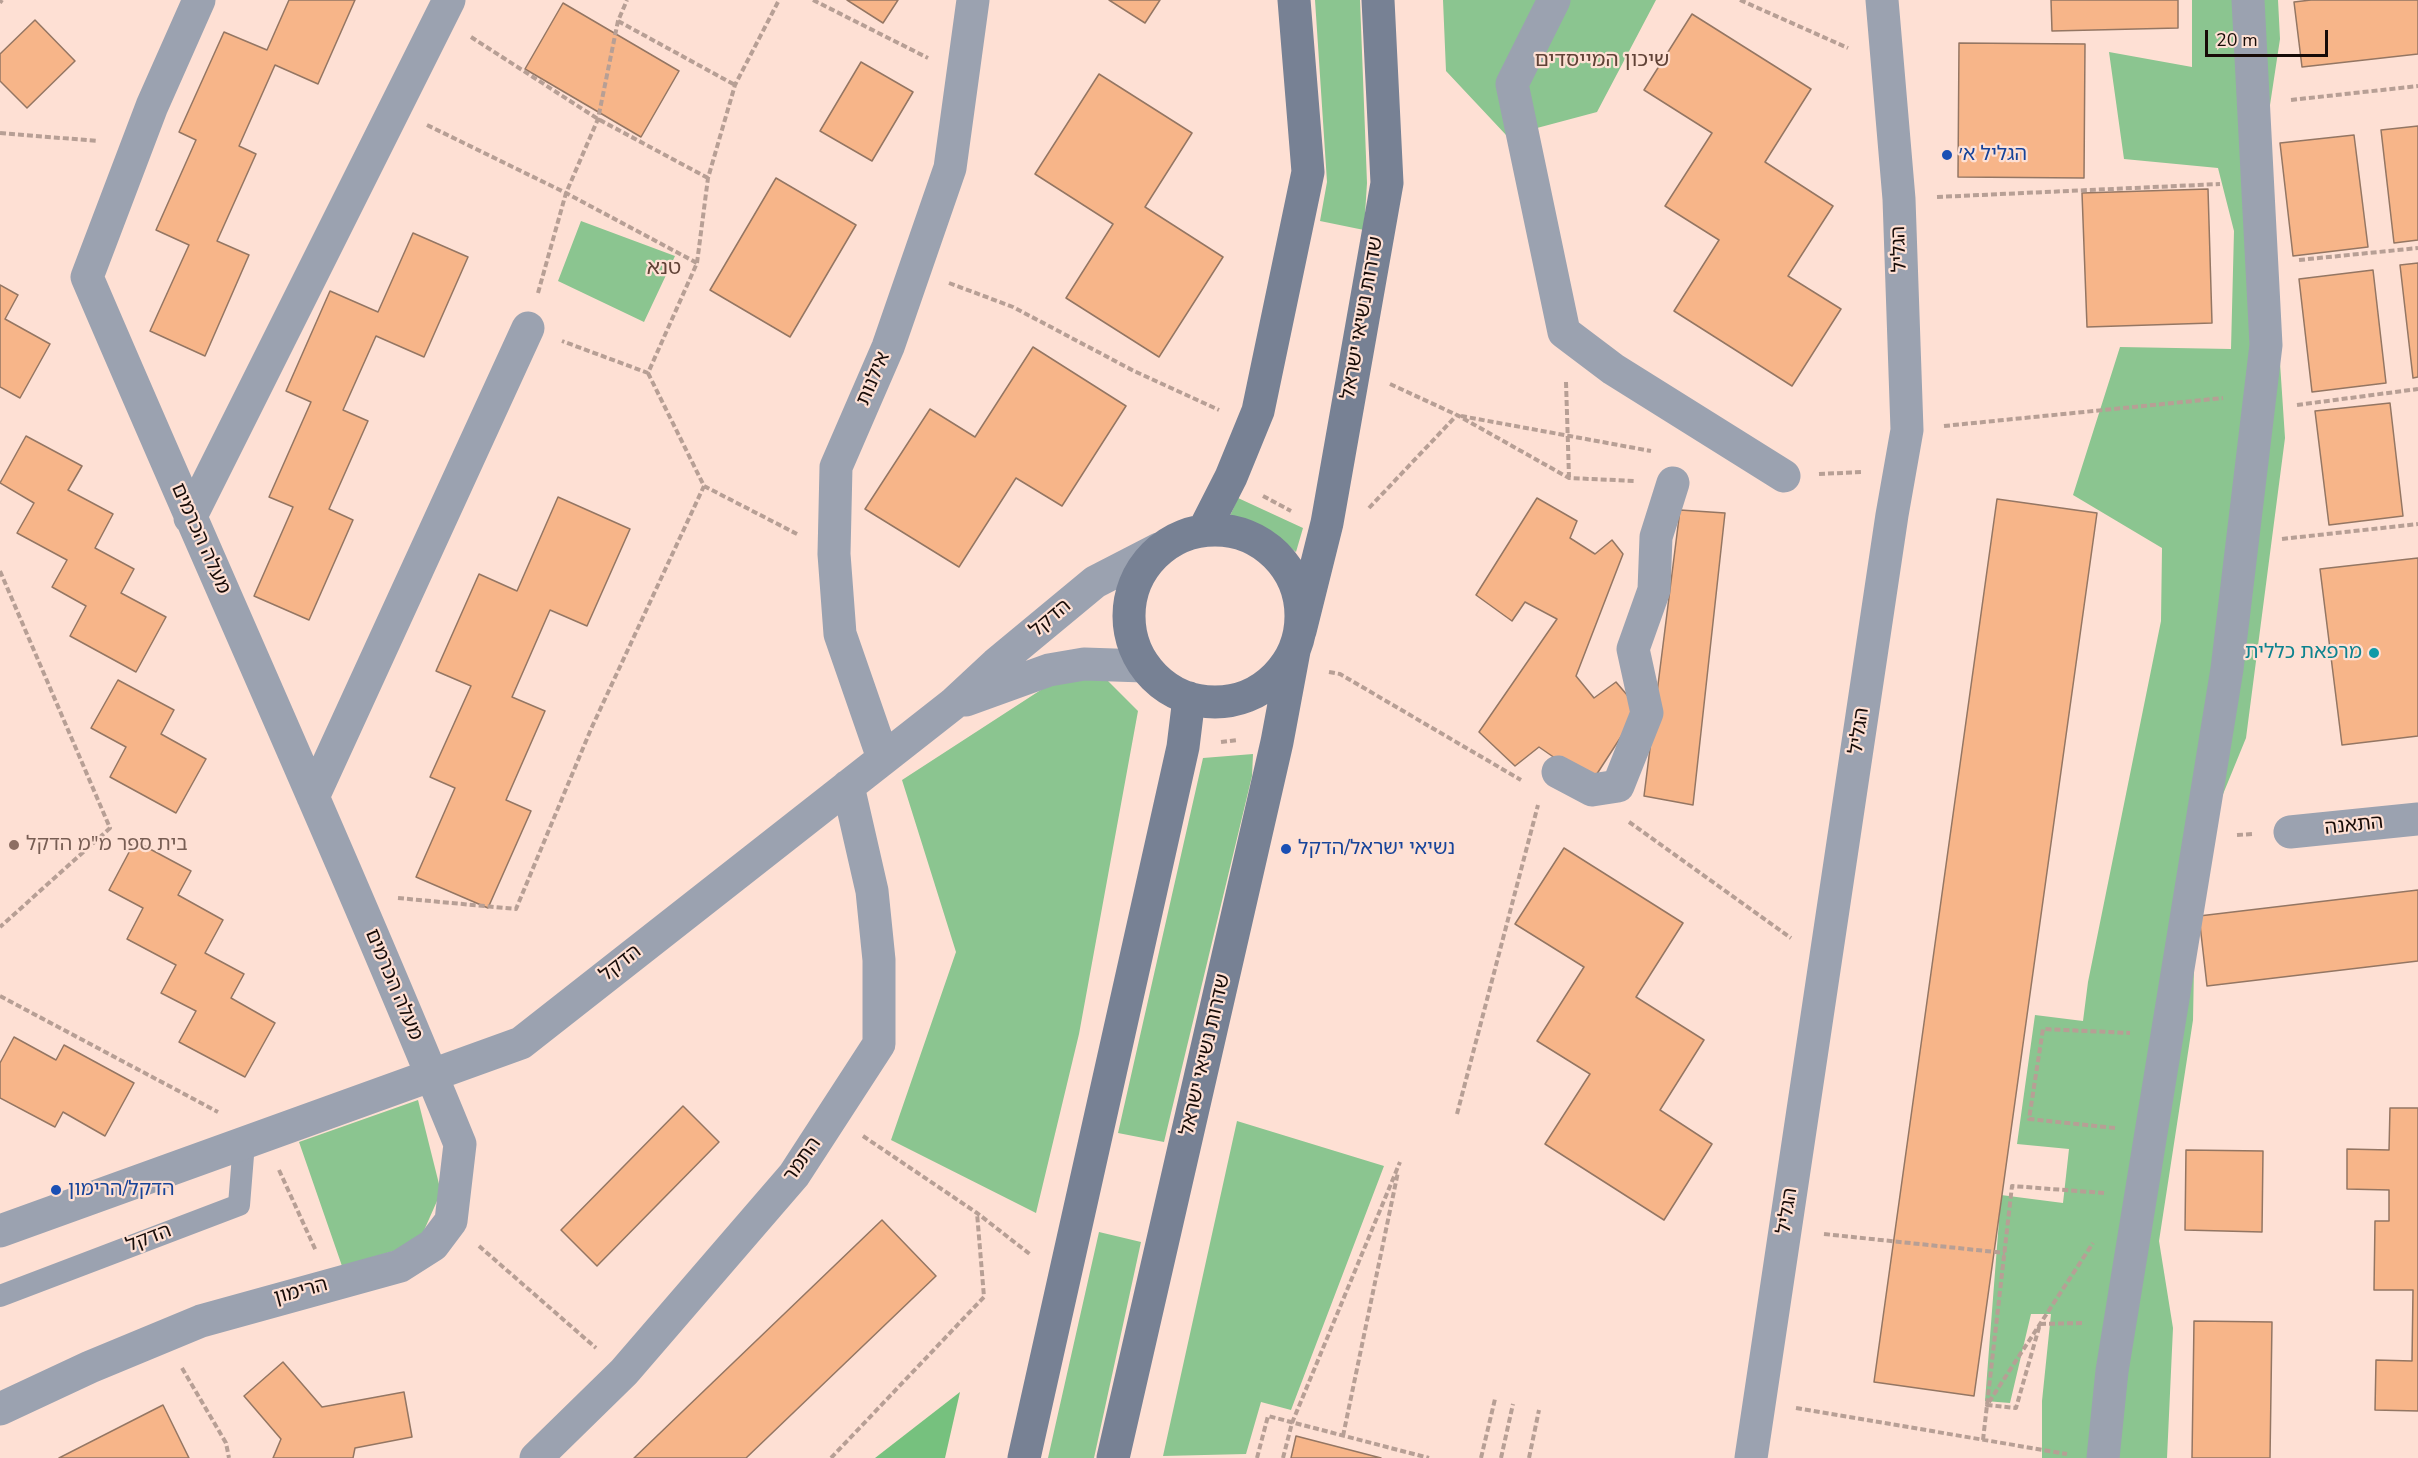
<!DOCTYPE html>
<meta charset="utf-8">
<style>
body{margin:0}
#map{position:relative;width:2418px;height:1458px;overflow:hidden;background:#fee0d4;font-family:"Nunito Sans",sans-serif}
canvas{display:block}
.scale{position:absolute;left:2205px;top:30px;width:123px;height:27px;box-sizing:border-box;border:3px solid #170b07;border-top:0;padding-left:8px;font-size:18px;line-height:21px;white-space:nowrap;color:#170b07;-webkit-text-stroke:4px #fee0d4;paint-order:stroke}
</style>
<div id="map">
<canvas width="2418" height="1458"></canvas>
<div class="scale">20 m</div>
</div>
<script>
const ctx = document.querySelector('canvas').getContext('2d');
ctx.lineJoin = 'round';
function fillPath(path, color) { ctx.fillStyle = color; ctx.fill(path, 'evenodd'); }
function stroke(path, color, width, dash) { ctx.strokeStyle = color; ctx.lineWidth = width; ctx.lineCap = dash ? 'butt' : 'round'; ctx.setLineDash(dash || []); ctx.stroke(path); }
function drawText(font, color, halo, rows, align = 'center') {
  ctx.font = font + ' "Nunito Sans","Noto Sans Hebrew",sans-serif'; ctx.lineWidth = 4.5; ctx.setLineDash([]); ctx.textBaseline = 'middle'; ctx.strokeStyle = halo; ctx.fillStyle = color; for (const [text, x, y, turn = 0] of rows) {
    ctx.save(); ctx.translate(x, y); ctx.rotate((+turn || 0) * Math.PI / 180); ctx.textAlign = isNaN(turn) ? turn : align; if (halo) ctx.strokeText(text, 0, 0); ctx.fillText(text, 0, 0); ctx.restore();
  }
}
const green = new Path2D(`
 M1315,0H1360L1367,183L1364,230L1320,221L1327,182Z
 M1443,0H1656L1597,112L1507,136L1446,71Z
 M2192,0H2278L2280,39L2265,138L2285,438L2246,738L2196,860L2193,1020L2159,1241L2173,1328L2167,1458H2042V1401L2051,1314H2031L2010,1403L1985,1401L2001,1195L2063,1203L2069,1149L2017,1144L2035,1015L2083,1021L2088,982L2161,621L2162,548L2073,495L2120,347L2231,349L2234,231L2218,168L2124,159L2109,52L2192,67Z
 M581,221L675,256L644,322L558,281Z
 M1238,498L1303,528L1296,552C1275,534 1254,527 1229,518Z
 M1087,660L1138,711L1079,1034L1036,1213L891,1140L956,952L902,780Z
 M1253,754L1252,776L1164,1142L1118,1133L1203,758Z
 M418,1100L441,1192L418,1244L342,1266L299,1142Z
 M1237,1121L1384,1166L1291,1410L1261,1402L1246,1454L1163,1456Z
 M1099,1232L1141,1242L1094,1458H1048Z`);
const forest = new Path2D(`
 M960,1392L945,1458H875Z`);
const building = new Path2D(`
 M289,0H355L318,84L275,65L239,146L256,154L217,241L249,255L205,356L150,331L189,245L156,230L196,140L179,132L224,32L267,50Z
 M847,0H898L883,23Z
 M1109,0H1160L1145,23Z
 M2051,0H2178V28L2052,31Z
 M2311,0H2418V54L2302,67L2294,2Z
 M563,3L679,71L641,137L525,69Z
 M1692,14L1811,89L1765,162L1833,206L1788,276L1841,309L1792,386L1674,311L1719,240L1665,206L1712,133L1644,90Z
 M35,20L75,61L27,108L0,81V54Z
 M1959,43L2085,44L2084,178L1958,177Z
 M861,62L913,92L872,161L820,131Z
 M1099,74L1192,133L1145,207L1223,257L1159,357L1066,298L1113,224L1035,174Z
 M2418,126V240L2394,243L2381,130Z
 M2354,135L2368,247L2293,256L2280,143Z
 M776,178L856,225L790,337L710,290Z
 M2208,189L2212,323L2087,327L2082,193Z
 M413,233L468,257L424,357L376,336L343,410L368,421L329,509L353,520L309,620L254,596L293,507L269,497L311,402L286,391L330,291L378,312Z
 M2418,263V377L2413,378L2400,265Z
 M2373,270L2386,383L2312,392L2299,279Z
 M0,285L18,295L5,319L50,344L20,398L0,387Z
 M1033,347L1126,406L1062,506L1016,478L959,567L865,509L930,409L975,437Z
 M2390,403L2403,516L2329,525L2315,411Z
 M26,436L82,466L68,490L113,514L95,548L134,569L121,593L166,617L136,672L70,636L86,606L52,587L67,560L17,533L34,503L0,483Z
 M558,497L630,529L587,626L550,610L512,697L545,711L506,800L531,811L488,908L416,877L455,788L430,777L471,686L436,671L479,574L517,591Z
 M1537,498L1577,521L1570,538L1595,554L1612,540L1623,554L1576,676L1594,698L1616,682L1639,709L1591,783L1539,747L1515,766L1479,732L1557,619L1525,602L1512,621L1476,595Z
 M1997,499L2097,513L1974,1396L1874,1382Z
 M1680,510L1725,513L1693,805L1644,796Z
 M2418,558V736L2342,745L2320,569Z
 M118,680L174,710L161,734L206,759L176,813L110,777L126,747L91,728Z
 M135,841L191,871L178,895L223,920L205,953L244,974L231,998L275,1023L245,1077L179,1042L196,1011L161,993L176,965L127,939L143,908L109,890Z
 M1564,848L1683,923L1636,997L1704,1040L1660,1110L1712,1144L1664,1220L1545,1144L1590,1074L1537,1041L1584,967L1515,924Z
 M2418,890V961L2207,986L2199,916Z
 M14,1037L56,1060L64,1045L134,1083L105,1136L63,1112L55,1127L0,1098V1063Z
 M683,1106L719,1142L597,1266L561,1230Z
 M2390,1108H2418V1411L2375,1410L2376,1360L2412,1361L2413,1290H2374L2375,1221H2389V1190L2347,1189V1149L2389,1150Z
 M2186,1150L2263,1151L2262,1232L2185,1230Z
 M882,1220L936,1276L746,1458H634Z
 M2194,1321L2272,1322L2270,1458H2192Z
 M283,1362L322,1407L404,1392L412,1437L355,1448L353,1458H273L281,1439L244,1396Z
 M163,1405L189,1458H59Z
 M1296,1436L1381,1458H1291Z`);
const path = new Path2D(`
 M813,0L928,58
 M1740,0L1848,48
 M0,3L2,0
 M618,21L735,85
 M471,37L598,119L708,178
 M2291,100L2418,86
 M427,125L566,193L697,263L648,373L562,341
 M0,133L98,141
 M1937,197L2220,184
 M2299,260L2418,248
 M697,263L708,178L735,85L779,0
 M949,283L1013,307L1134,371L1219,410
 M538,293L566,193L598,119L618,21L627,0
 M648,373L704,486L797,534
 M1566,382L1569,477
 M1390,384L1457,415L1569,478L1635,481
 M2297,405L2418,389
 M1461,416L1651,451
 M1944,426L2223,398
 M1819,474L1863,472
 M1263,496L1291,511
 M1369,508L1457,415
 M2282,539L2418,524
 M0,571L110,828L0,927
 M1329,672L1340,674L1521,780
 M1221,742L1238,740
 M1629,822L1791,938
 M2237,835L2253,834
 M398,898L516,909L591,729L704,486
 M0,996L218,1112
 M1457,1114L1538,805
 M2115,1128L2029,1119L2043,1029L2130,1033
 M863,1136L977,1213L1031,1255
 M279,1170L316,1251
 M1824,1234L2005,1253
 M479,1246L596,1348
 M2082,1323L2040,1324L2016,1408L1987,1405L2093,1243
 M182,1368L226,1443L229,1458
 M1796,1408L2067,1454
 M1343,1436L1398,1172
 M1983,1440L2012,1186L2104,1193
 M831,1458L984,1297L977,1213
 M1257,1458L1268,1416L1429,1458
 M1283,1458L1292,1423L1400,1162
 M1481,1458L1495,1399
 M1501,1458L1513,1404
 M1529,1458L1539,1410`);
const lane = new Path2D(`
 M0,1296L239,1205L244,1143`);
const street = new Path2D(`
 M1554,0L1512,84L1564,332L1613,369L1784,476
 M190,518L449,0
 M966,700L1049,670L1084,664L1144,666
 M883,758L840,634L834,554L836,467L888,347L950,168L973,0
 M1558,772L1592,790L1618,786L1647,713L1633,649L1654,590L1656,537L1673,483
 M313,797L528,328
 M2290,832L2418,819
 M0,1231L521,1043L953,704L996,664L1095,582L1159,549
 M0,1409L90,1367L201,1321L400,1266L433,1245L451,1221L460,1144C341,853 211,567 87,277L152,106L199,0
 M536,1458L624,1372L794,1175L879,1044V960L872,891L848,786
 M1751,1458L1892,515L1907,430L1899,199L1882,0
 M2103,1458L2112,1371L2227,669L2266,345L2248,0`);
const secondary = new Path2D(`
 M1129 616a86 86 0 1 1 172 0a86 86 0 1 1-172 0Z
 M1204,530L1231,477L1258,411L1308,172L1294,0
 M1300,631L1327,523L1387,183L1378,0
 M1024,1458L1183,747L1189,698
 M1113,1458L1277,742L1294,651`);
const markers = [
 [1947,155,6,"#1a4fb4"],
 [2374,653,6,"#0f9aa8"],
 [14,845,6,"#8d6e63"],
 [1286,849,6,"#1a4fb4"],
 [56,1190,6,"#1a4fb4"]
];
const transitNames = [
 ["הגליל א׳",1959,155],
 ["נשיאי ישראל/הדקל",1298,849],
 ["הדקל/הרימון",68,1190]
];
const streetNames = [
 ["הגליל",1900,249,-92],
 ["שדרות נשיאי ישראל",1363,318,-80],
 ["אילנות",874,379,-67],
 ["מעלה הכרמים",200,539,66],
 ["הדקל",1051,619,-40],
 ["הגליל",1860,731,-82],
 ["התאנה",2354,826,-6],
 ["הדקל",621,964,-38],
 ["מעלה הכרמים",393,985,67],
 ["שדרות נשיאי ישראל",1206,1055,-77],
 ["התמר",803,1160,-55],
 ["הגליל",1788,1211,-81],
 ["הדקל",149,1239,-21],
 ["הרימון",301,1292,-15]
];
const cultureNames = [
 ["מרפאת כללית",2362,653]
];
const educationNames = [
 ["בית ספר מ\"מ הדקל",26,845]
];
const neighbourhoodNames = [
 ["שיכון המייסדים",1602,61],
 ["טנא",664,269]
];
fillPath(green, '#8bc590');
fillPath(forest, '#76c17e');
fillPath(building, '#f7b589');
stroke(building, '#947663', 1.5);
stroke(path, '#b79f95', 4, [6, 3]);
stroke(lane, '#9ba2b0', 22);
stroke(street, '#9ba2b0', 33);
stroke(secondary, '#778194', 33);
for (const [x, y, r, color] of markers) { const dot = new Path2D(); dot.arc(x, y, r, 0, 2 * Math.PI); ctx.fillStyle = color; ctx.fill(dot); stroke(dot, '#fee0d4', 2); }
drawText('20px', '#164399', '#fee0d4', transitNames, 'left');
drawText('20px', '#170b07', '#fee0d4', streetNames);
drawText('20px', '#0d838f', '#fee0d4', cultureNames, 'right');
drawText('20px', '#785e54', '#fee0d4', educationNames, 'left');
drawText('21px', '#604236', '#fee0d4', neighbourhoodNames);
</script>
